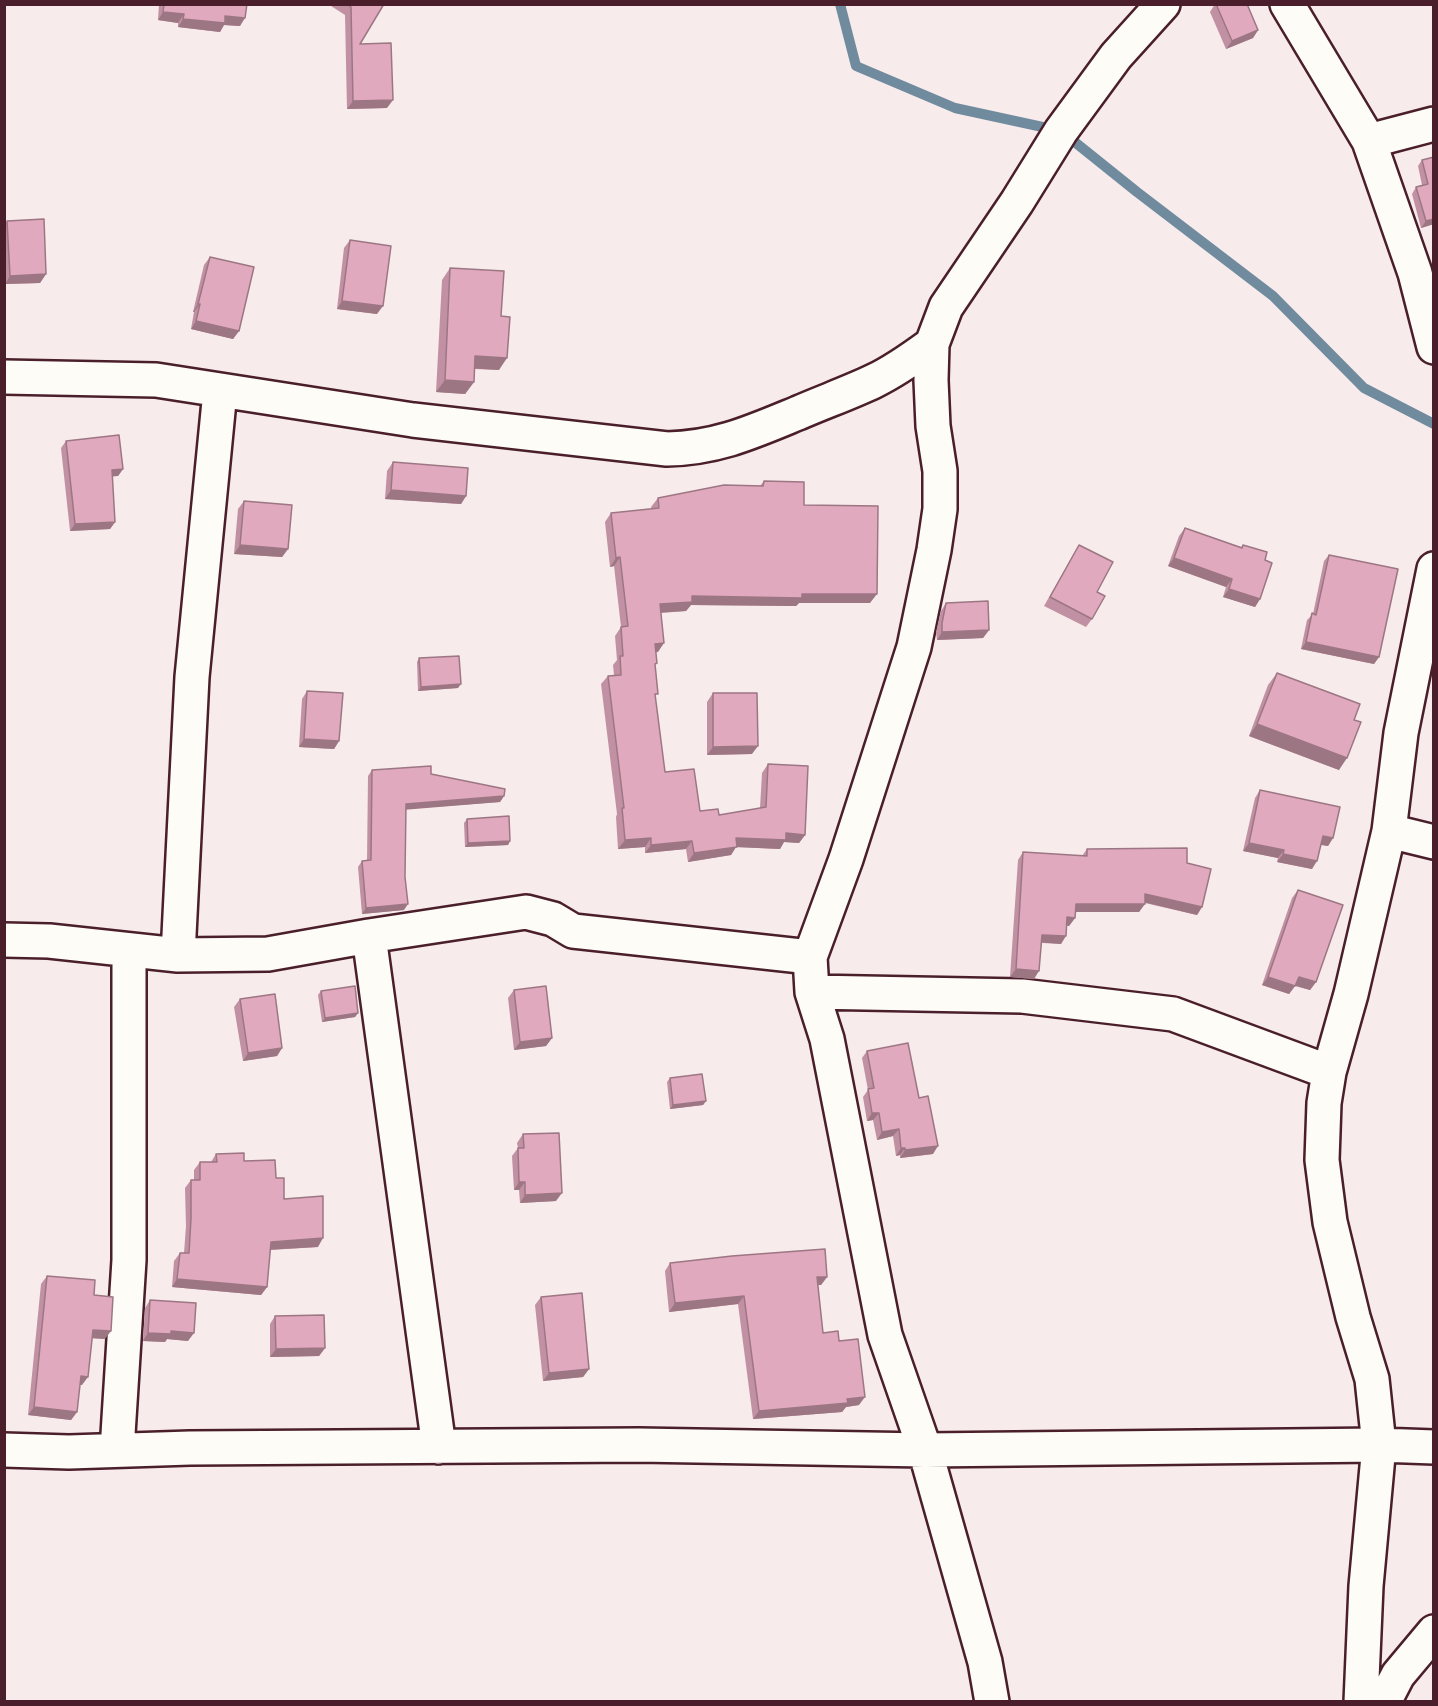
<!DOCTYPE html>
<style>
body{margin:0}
#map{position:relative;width:1438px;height:1706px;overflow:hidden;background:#f7ebeb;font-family:Dekko,sans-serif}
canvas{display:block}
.frame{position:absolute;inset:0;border:6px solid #4a1f2b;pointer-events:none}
</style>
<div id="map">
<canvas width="1438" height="1706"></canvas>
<div class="frame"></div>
</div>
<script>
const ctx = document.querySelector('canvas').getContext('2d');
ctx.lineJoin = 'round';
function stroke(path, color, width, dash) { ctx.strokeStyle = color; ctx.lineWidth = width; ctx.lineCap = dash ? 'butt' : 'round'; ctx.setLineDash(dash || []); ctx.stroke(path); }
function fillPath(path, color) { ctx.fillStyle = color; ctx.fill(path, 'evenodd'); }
const stream = new Path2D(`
 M840,4L856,66L955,108L1061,131L1137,192L1273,296L1364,388L1434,424`);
const minor = new Path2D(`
 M1287,4L1369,141L1415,273L1434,347
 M1369,141L1434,124
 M4,377L156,380L413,420L667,449C717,448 752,432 798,413C823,402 849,393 874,381C895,371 913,358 932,344
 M1389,831L1434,842
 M369,936L439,1447
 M4,940L49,941L178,955L268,954L369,936L526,912L553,919L573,931L810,957
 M178,955L192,677L220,391
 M812,992L1022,996L1173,1014L1329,1072
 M4,1450L69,1452L190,1448L639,1445L925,1450L1379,1445L1434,1447
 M117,1450L129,1260V950
 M992,1702L985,1662L925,1450L885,1335L827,1039L812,992L810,957L846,859L914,647L934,550L940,509V471L933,426L931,380L932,344L946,307L1017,202L1061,131L1116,56L1163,4
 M1361,1702L1366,1586L1379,1445L1372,1379L1353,1317L1330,1222L1322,1160L1324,1103L1329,1072L1351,994L1389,831L1401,733L1434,569
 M1384,1702L1398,1675L1434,1632`);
const wall = new Path2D(`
 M159,4H247L240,26L224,25L220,32L178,27V23L158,20Z
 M328,4H384L360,44L387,108L347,109L345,15Z
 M1215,4H1247L1258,30L1253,38L1226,49L1210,12Z
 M1434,157V224L1421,228L1412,194L1416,187L1422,185L1418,166L1422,160Z
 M7,221L46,274L40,283L5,284L4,225Z
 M350,240L377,314L337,309L344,248Z
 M210,257L239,331L233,339L191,329L194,312H193L204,265Z
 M450,268L501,316L499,370L475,369L474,382L465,394L436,392L442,280Z
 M66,441L123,469L118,476H112L115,522L110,529L70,531L61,448Z
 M393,462L466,496L461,504L385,499L387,471Z
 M764,481L804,505L870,603H799L796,606L691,605L686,611L661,613L658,652H656L655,666V697L665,772L700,811L719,815L760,808L762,773L768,764L805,835L799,843L784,842L780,849L736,847L731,855L688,862L686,849L645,853V847L618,849L616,817L617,814L601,684L608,676L614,675L613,665L617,660L615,636L621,627L614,566L610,567L605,522L611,513L652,509L651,507L658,498L760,486Z
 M244,501L288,549L282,557L234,554L238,509Z
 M1185,528L1241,547L1243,545L1265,560L1260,599L1255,607L1223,597L1226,587L1168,566L1179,536Z
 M1079,545L1092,619L1086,627L1044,606L1074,553Z
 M1329,555L1379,657L1374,664L1301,649L1307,620L1313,614L1324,561Z
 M946,603L989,630L983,638L937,640L936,632L941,611Z
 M419,658L458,688L418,691L417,662Z
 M1277,673L1354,720L1339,770L1249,736L1268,685Z
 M307,691L339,741L334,749L299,747L302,699Z
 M713,693L752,754L707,755V702Z
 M372,770L431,774L504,796L500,802L406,809L404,910L362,914L358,867L362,861H367L368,776Z
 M1260,790L1333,838L1328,846L1321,845L1312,869L1277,862L1278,858L1243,851L1255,798Z
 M467,819L510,841L508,845L465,847L464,823Z
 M1087,849L1187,863L1202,907L1197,915L1145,903L1139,912H1075V918L1069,926L1067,925L1061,944L1042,943L1034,979L1010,977L1018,860L1023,852L1082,856Z
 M1298,890L1316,982L1310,990L1295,986L1289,994L1262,985L1292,898Z
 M514,990L552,1038L546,1046L514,1050L508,998Z
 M321,991L358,1013L355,1017L322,1022L318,995Z
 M240,999L282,1048L277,1056L243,1061L234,1007Z
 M867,1051L919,1098L933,1154L900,1158V1155L896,1156L893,1136L877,1140L873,1120L867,1121L863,1097L868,1090L862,1058Z
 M670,1078L706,1101L703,1105L670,1109L667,1082Z
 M523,1134L556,1201L520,1203L519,1190H514L512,1156L518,1148L517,1143Z
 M216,1154L244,1161L276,1178L284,1199L318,1247L270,1250L267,1287L261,1295L172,1287L174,1261L180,1253H184L186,1226L185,1188L191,1180H194V1170L200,1162H211Z
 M670,1263L827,1277L821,1285H818L823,1333L839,1341L859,1405L846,1407L842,1412L753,1419L738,1304L669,1312L665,1271Z
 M47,1276L94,1295L105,1339L92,1338L82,1385L80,1384L77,1412L71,1420L28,1415L41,1284Z
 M541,1297L589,1369L583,1377L543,1381L535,1305Z
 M150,1300L188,1341L167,1339L165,1342L143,1341L145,1308Z
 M275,1316L325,1348L319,1356L270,1357V1324Z`);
const shadedWall = new Path2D(`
 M163,12L184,14L178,23L158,20Z
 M225,16L245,18L240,26L224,25L220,32L178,27L183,19Z
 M1258,30L1253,38L1226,49L1232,41Z
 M393,100L387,108L347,109L353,101Z
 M1434,219V224L1421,228L1426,221Z
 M46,274L40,283L5,284L10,276Z
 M342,301L383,306L377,314L337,309Z
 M198,304H200L194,312H193Z
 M196,321L239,331L233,339L191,329Z
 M475,356L507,358L499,370L467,368Z
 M445,380L474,382L465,394L436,392Z
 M123,469L118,476L107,477L112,470Z
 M391,490L466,496L461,504L385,499Z
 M115,522L110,529L70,531L75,524Z
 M240,545L288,549L282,557L234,554Z
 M620,557L614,566L610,567L616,558Z
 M1174,558L1232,579L1226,587L1168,566Z
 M1229,589L1260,599L1255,607L1223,597Z
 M802,594H877L870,603H799L796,606L691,605L686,611L654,613L660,604L692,596Z
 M989,630L983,638L937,640L942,632Z
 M1306,642L1379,657L1374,664L1301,649Z
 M664,643L658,652L649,653L655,644Z
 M461,684L458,688L418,691L421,687Z
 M1257,724L1347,758L1339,770L1249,736Z
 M304,739L339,741L334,749L299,747Z
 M758,746L752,754L707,755L713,747Z
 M504,796L500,802L402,810L406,804Z
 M786,833L805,835L799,843L784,842L780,849L736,847L731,855L688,862L694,853L736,838Z
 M1323,836L1333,838L1328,846L1317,844Z
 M651,838L645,847L618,849L625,840Z
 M510,841L508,845L465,847L468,843Z
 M692,841L686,849L645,853L651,845Z
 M1249,843L1284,850L1278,858L1243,851Z
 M1283,854L1317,861L1312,869L1277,862Z
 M1145,894L1202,907L1197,915L1139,901Z
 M408,904L404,910L362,914L366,908Z
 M1076,904H1145L1139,912H1070Z
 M1067,917L1075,918L1069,926L1062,925Z
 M1042,935L1066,936L1061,944L1037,942Z
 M1016,969L1039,971L1034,979L1010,977Z
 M1268,977L1295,986L1289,994L1262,985Z
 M1299,977L1316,982L1310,990L1293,985Z
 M358,1013L355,1017L322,1022L325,1018Z
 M552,1038L546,1046L514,1050L520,1042Z
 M282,1048L277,1056L243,1061L248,1053Z
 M706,1101L703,1105L670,1109L673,1105Z
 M872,1113H879L873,1120L867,1121Z
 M899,1129L893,1136L877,1140L882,1132Z
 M938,1146L933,1154L900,1158L905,1150Z
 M901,1148H905L900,1155L896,1156Z
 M519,1182H525L519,1190H514Z
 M562,1193L556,1201L520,1203L525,1195Z
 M323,1238L318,1247L265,1250L271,1242Z
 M817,1277H827L821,1285H812Z
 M177,1279L267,1287L261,1295L172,1287Z
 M744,1296L738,1304L669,1312L675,1303Z
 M93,1330L111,1331L105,1339L88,1338Z
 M171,1331L194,1333L188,1341L167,1339L165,1342L143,1341L148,1333Z
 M325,1348L319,1356L270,1357L276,1349Z
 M589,1369L583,1377L543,1381L549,1373Z
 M81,1376L88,1377L82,1385L75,1384Z
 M865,1397L859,1405L846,1407L842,1412L753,1419L759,1411Z
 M34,1407L77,1412L71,1420L28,1415Z`);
const building = new Path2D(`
 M164,4H247L245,18L225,16V23L183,19L184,14L163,12Z
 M347,4H384L360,44L391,43L393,100L353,101L351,7Z
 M1216,4H1247L1258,30L1232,41Z
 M1434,157V219L1426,221L1416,187L1428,184L1422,160Z
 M44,219L46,274L10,276L7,221Z
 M350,240L391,246L383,306L342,301Z
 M210,257L254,267L239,331L196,321L200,304H198Z
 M450,268L504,271L501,316L510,317L507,358L475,356L474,382L445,380Z
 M119,435L123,469L112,470L115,522L75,524L66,441Z
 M393,462L468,468L466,496L391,490Z
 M764,481L804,482V505L878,506L877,594H802V598L692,596V602L660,604L664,643L655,644L657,663L655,664L658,694H655L665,772L694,769L700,811L718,809L719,815L766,807L768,764L808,766L805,835L786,833V840L736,838L737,847L694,853L692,841L651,845V838L625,840L622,808H624L608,676L621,675L620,656H623L621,627L628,626L620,557L616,558L611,513L659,508L658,498L724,485L763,486Z
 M244,501L292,505L288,549L240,545Z
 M1185,528L1242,548L1243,545L1267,552L1265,560L1272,563L1260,599L1229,589L1232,579L1174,558Z
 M1079,545L1113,562L1097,592L1105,596L1092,619L1050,597Z
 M1329,555L1398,569L1379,657L1306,642L1312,613L1316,615Z
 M988,601L989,630L942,632V623L946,603Z
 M459,656L461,684L421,687L419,658Z
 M1277,673L1360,704L1354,720L1361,722L1347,758L1257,724Z
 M307,691L343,693L339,741L304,739Z
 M713,693H757L758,746L713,747Z
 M431,766V774L505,789L504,796L406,804L405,877L408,904L366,908L362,861L371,860L372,770Z
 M1260,790L1340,807L1333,838L1323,836L1317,861L1283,854L1284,850L1249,843Z
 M509,816L510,841L468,843L467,819Z
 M1187,848V863L1211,869L1202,907L1145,894V904H1076L1075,918L1067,917L1066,936L1042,935L1039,971L1016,969L1023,852L1087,856V849Z
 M1298,890L1343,905L1316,982L1299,977L1295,986L1268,977Z
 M355,986L358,1013L325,1018L321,991Z
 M546,986L552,1038L520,1042L514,990Z
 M275,994L282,1048L248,1053L240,999Z
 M908,1043L919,1098L928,1096L938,1146L905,1150V1148H901L899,1129L882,1132L879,1113H872L868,1089L874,1088L867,1051Z
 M702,1074L706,1101L673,1105L670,1078Z
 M559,1133L562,1193L525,1195V1182H519L518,1148H524L523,1134Z
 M244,1153V1161L275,1160L276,1178H284V1199L323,1196V1238L271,1242L267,1287L177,1279L180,1253H189L191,1218V1180H200V1162H217L216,1154Z
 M825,1249L827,1277H817L823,1333L838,1331L839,1341L858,1339L865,1397L847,1399L848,1403L759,1411L744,1296L675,1303L670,1263L732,1256Z
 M47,1276L95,1280L94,1295L113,1297L111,1331L93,1330L88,1377L81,1376L77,1412L34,1407Z
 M582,1293L589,1369L549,1373L541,1297Z
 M150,1300L196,1303L194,1333L171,1331V1334L148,1333Z
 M324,1315L325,1348L276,1349L275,1316Z`);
stroke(stream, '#708a9e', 10);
stroke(minor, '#4a1f2b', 38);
stroke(minor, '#fdfcf7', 33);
fillPath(wall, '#c191a3');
fillPath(shadedWall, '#9d7684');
fillPath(building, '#e0a9bd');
stroke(building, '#9d7684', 1.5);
</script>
